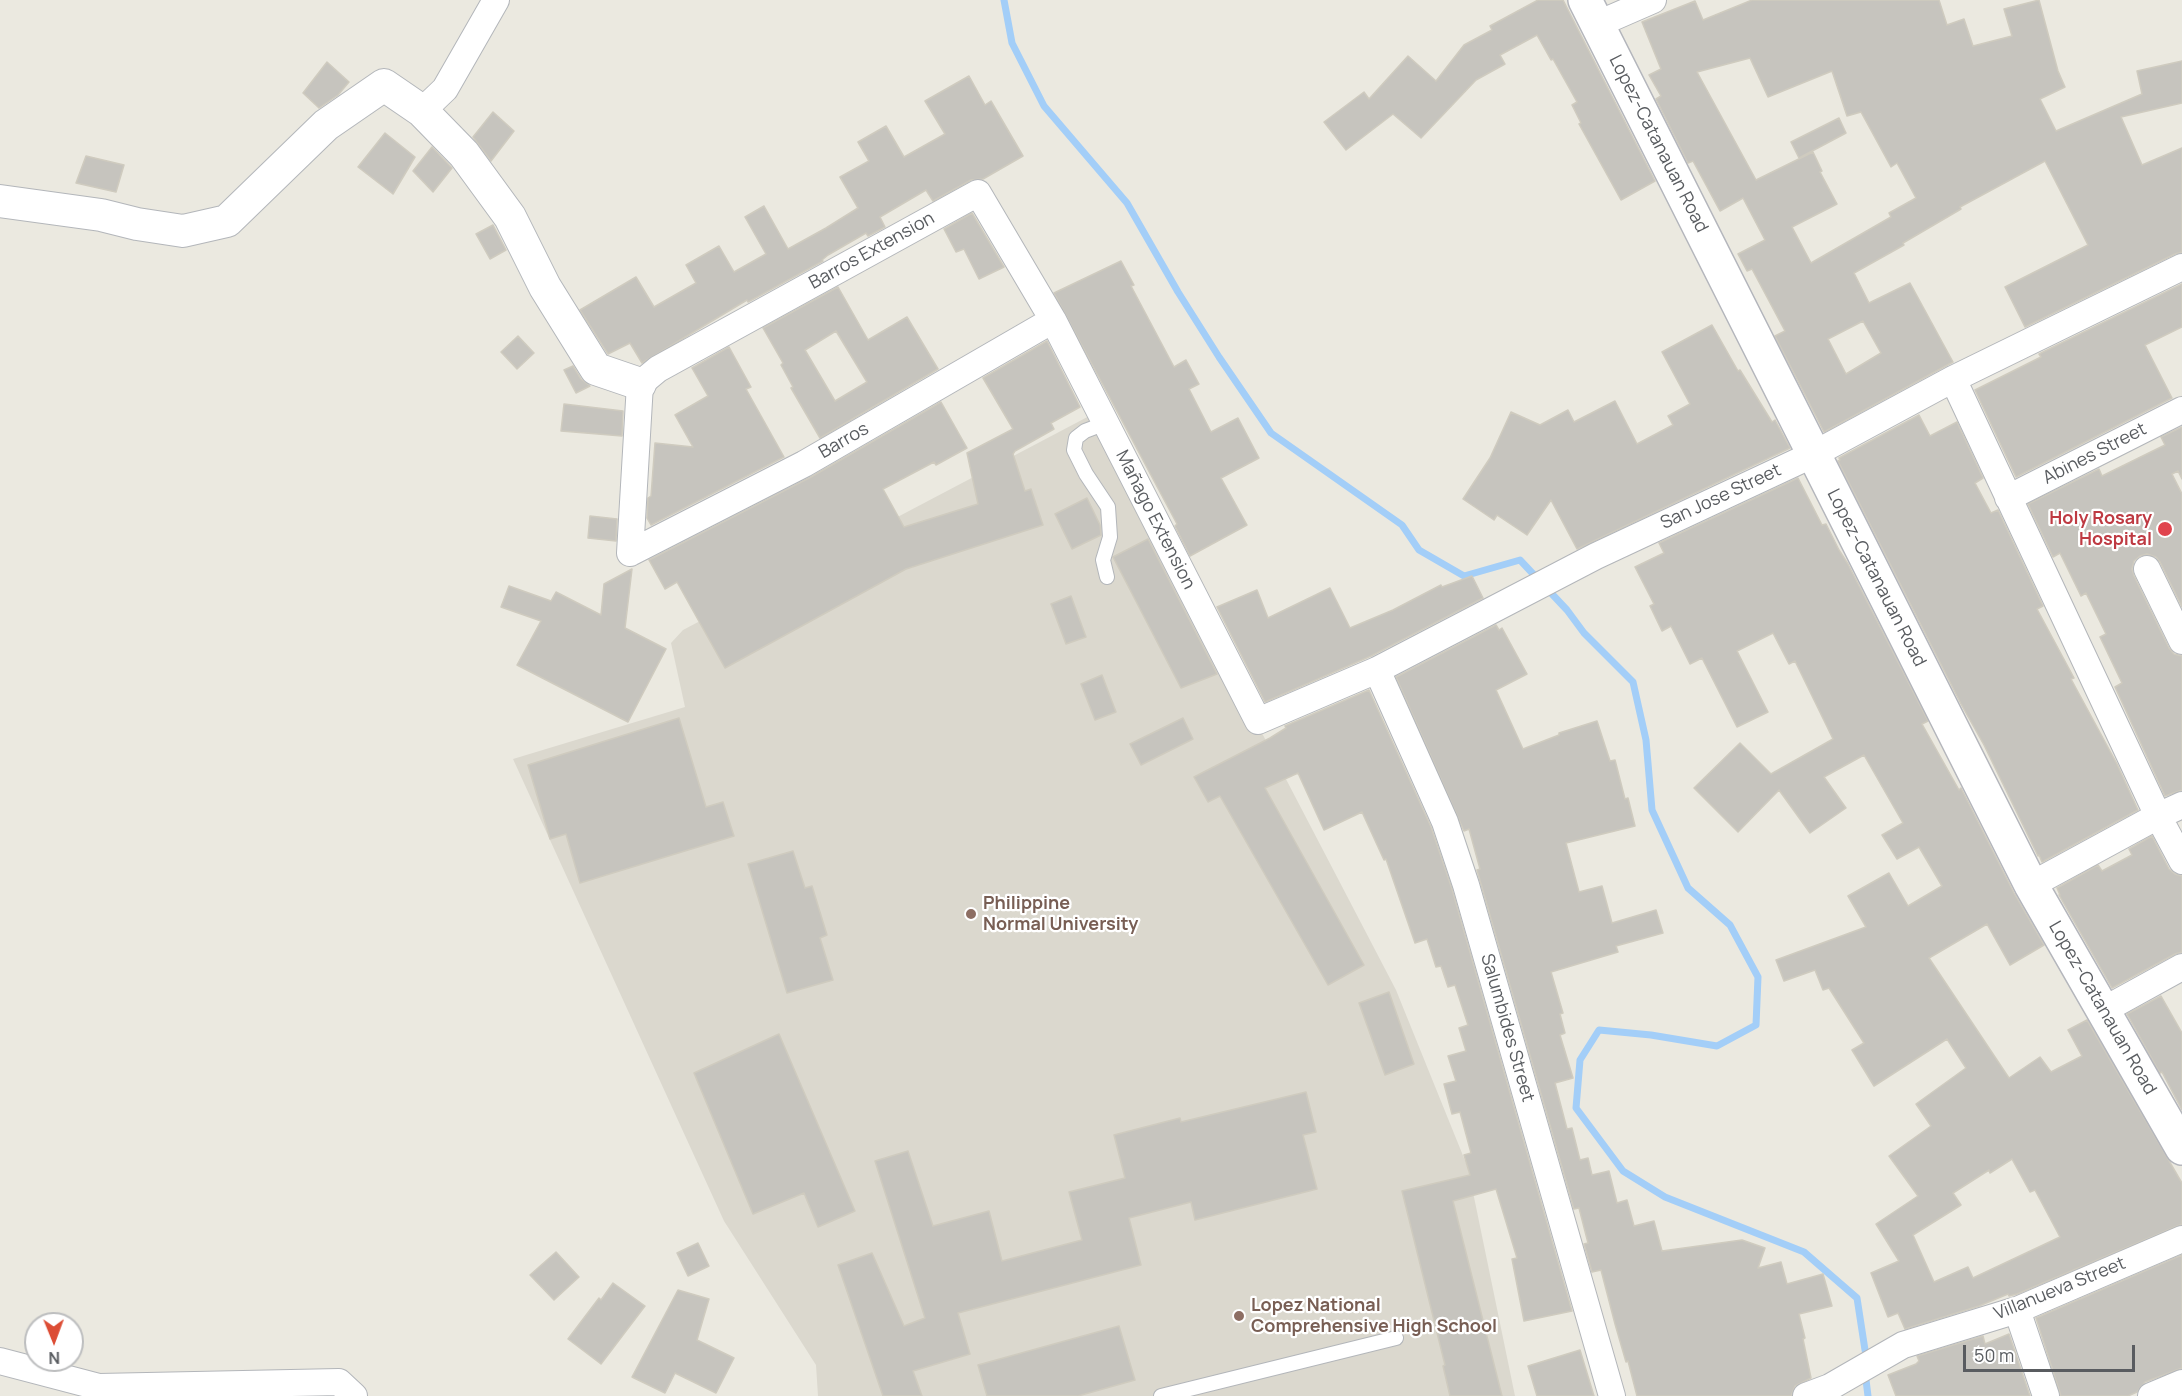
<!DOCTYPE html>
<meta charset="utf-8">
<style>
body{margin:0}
#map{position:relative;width:2182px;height:1396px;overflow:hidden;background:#ebe9e0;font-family:Manrope,sans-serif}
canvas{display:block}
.north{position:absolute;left:24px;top:1312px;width:60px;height:60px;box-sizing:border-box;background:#fff;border:2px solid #bdbebf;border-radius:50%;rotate:179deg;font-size:16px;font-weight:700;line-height:24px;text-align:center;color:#595c60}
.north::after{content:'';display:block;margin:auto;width:21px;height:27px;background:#dc4d35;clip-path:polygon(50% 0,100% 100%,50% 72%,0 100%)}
.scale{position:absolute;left:1963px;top:1345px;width:172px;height:27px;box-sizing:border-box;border:3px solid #595c60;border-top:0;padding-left:8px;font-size:18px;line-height:21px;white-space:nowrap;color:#595c60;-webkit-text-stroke:4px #fff;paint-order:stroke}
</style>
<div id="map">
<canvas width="2182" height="1396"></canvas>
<div class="north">N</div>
<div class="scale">50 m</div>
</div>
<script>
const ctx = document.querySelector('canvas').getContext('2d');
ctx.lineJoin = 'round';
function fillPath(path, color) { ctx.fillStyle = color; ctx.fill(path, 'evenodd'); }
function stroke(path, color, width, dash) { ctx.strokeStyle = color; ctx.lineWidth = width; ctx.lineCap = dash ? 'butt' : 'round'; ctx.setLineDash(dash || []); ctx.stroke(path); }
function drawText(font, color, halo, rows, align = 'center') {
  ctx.font = font + ' Manrope,sans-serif'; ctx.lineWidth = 4.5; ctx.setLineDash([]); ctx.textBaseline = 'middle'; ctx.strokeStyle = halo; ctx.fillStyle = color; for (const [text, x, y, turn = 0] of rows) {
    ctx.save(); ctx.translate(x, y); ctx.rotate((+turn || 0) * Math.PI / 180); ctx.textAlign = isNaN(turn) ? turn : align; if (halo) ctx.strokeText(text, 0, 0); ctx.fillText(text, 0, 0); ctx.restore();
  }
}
const education = new Path2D(`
 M1095,413L1396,990L1468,1168L1515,1396H818L816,1365L724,1221L513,759L685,707L671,643L683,630Z`);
const stream = new Path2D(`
 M1004,0L1012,43L1044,106L1127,203L1178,292L1219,357L1271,433L1402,525L1419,550L1464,576L1520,560L1567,610L1584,633L1633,682L1646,740L1652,810L1688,888L1730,925L1758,977L1756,1025L1717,1046L1651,1035L1599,1030L1580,1060L1576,1108L1623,1171L1665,1197L1804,1252L1857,1298L1865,1350
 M1865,1372L1868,1396`);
const building = new Path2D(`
 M1538,0H1563L1655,181L1621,200L1579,124L1581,123L1572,105L1577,102L1553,59L1551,60L1537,35L1500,55L1505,64L1476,80L1421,138L1393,114L1346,150L1324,122L1364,92L1369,99L1408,56L1436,81L1464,45L1492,30L1490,26Z
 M1752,0H1939L1947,25L1964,19L1973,46L2012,36L2004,9L2039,0L2058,71L2065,87L2040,99L2056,131L2142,94L2137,71L2182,61V103L2121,117L2142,165L2182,148V252L2175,254L2025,327L2005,287L2088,245L2045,161L1960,207L1961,209L1903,243L1904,245L1854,273L1869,303L1910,283L1953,362L1824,432L1775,336L1785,331L1752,269L1747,271L1738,254L1765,240L1743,198L1720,211L1693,161L1688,163L1656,99L1661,96L1649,75L1661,69L1642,22L1695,1L1703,20ZM1750,58L1768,97L1832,71L1847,116L1861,112L1891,167L1897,163L1916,198L1889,213L1891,217L1811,263L1792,227L1837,204L1820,172L1822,171L1813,152L1756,180L1697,72ZM1863,321L1881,353L1846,374L1828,339Z
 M327,62L349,82L338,95L319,108L303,93Z
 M969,76L985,105L991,101L1023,156L983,179L971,180L933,201L926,190L880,217L885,227L868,236L866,233L828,255L822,260L823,261L748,302L747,300L642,363L630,343L608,354L580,310L636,277L654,307L696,283L686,265L719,246L734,272L766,254L745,217L764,206L788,249L826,228L858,208L840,177L869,161L858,142L886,126L904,157L945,134L925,101Z
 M493,112L514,131L491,161L473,137Z
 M1839,118L1846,133L1799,158L1791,142Z
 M385,133L415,157L393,194L358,167Z
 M432,147L452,168L433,192L413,171Z
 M86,156L124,165L116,192L76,183Z
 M972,213L1004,267L979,279L964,249L956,252L944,229Z
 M493,225L506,250L490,259L476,234Z
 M1121,261L1134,285L1131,286L1174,367L1186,360L1199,384L1189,389L1211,432L1238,418L1259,458L1221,478L1247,525L1190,556L1175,526L1177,524L1054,293Z
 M2182,284V327L2145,345L2172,398L2016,477L1975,390L2041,357L2039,354Z
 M838,287L868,340L907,317L938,369L820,438L791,388L793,387L781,365L783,363L763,328ZM836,331L867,382L835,401L805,350Z
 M1712,325L1738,371L1740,370L1772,422L1775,420L1790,448L1577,549L1551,500L1527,535L1497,515L1494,520L1463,499L1490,458L1511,412L1540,425L1568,410L1574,422L1615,401L1637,444L1673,425L1668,416L1690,404L1662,352Z
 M518,336L534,353L517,369L501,352Z
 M1047,341L1080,407L1051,423L1054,429L1015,451L1013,454L1025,491L1031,489L1043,525L906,569L725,668L677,582L665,589L649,560L811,477L941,402L967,448L936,465L934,462L883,489L904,527L978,504L967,453L1013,429L983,378Z
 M729,347L751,387L746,389L784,457L651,525L647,518L648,498L651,496L655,443L693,447L675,415L708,396L692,368Z
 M573,366L581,379L590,386L576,393L564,370Z
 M564,404L623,411L622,436L561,431Z
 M1919,415L1930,436L1957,422L1983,478L1975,483L1991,513L1998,510L2043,606L2037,609L2074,678L2071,679L2117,764L2138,810L2042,862L2039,855L2038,856L1984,745L1961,704L1838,461L1840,460L1839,458Z
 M2182,427V479L2178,471L2172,474L2182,494V607L2160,562L2156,557L2147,554L2140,556L2134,561L2132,569L2134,576L2169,648L2174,654L2182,656V790L2165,796L2115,687L2122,683L2100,637L2106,634L2086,593L2081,596L2060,553L2053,557L2028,504L2099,469L2102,476L2165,445L2161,437Z
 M1798,478L1822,525L1826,524L1839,550L1848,564L1928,721L1922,724L1959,790L1961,788L2014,893L2044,945L2010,965L1987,924L1929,958L2009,1078L2040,1057L2051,1072L2082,1056L2068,1030L2087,1020L2182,1183V1224L2017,1294L2009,1296L2008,1294L1979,1306L1905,1329L1898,1313L1888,1317L1871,1273L1899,1261L1876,1224L1918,1196L1889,1156L1931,1126L1916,1104L1966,1068L1947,1039L1874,1086L1852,1050L1864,1043L1829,988L1823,990L1815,970L1784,981L1776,960L1866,927L1848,896L1889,873L1908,906L1942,886L1919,847L1897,859L1882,835L1903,823L1864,755L1824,777L1846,808L1810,833L1779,790L1738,832L1694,788L1740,743L1771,774L1833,739L1795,661L1789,664L1773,633L1737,651L1768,712L1737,727L1702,658L1690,664L1671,626L1662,631L1650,606L1654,604L1635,567L1664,553L1659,543ZM2012,1159L2030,1192L2035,1190L2060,1237L1973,1278L1968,1267L1934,1282L1913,1235L1961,1205L1953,1193L1989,1170L1990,1173Z
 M1087,498L1100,525L1101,535L1072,549L1055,514Z
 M590,516L617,519L616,541L588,538Z
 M1148,539L1217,674L1181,688L1113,557Z
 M632,569L625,628L666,649L628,722L517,665L541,621L501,607L509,586L551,601L556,592L601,615L604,584Z
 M1472,576L1483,598L1371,656L1265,702L1217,607L1257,590L1268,618L1330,588L1350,628L1393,610L1441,585L1442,587Z
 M1071,596L1086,637L1066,644L1051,604Z
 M1496,625L1499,630L1502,628L1527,674L1496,690L1523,749L1559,735V733L1597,721L1610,761L1615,760L1625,799L1628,798L1635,826L1566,843L1579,892L1602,886L1612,923L1656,910L1663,933L1616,946L1618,952L1551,972L1563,1013L1560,1014L1565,1033L1560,1035L1573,1078L1555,1083L1567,1129L1572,1128L1580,1160L1588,1158L1592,1175L1609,1171L1617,1203L1627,1200L1634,1226L1654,1221L1662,1251L1742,1240L1765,1248L1758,1268L1781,1262L1787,1284L1823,1274L1832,1306L1799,1314L1805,1338L1803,1339L1811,1378L1795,1386L1791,1396H1637L1628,1361L1626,1362L1615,1324L1601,1270L1592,1272L1584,1244L1588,1243L1579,1208L1574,1209L1477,870L1480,869L1469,829L1464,831L1396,677Z
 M1102,675L1116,712L1095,720L1081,684Z
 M1369,690L1431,827L1452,889L1572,1311L1524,1321L1512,1259L1517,1258L1496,1189L1453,1201L1502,1396H1450L1443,1366L1445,1365L1402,1191L1470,1175L1464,1155L1471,1153L1460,1112L1452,1114L1444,1084L1456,1081L1448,1056L1466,1051L1459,1028L1468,1025L1455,985L1448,987L1441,966L1436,967L1427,939L1415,943L1386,859L1384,860L1362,812L1324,830L1298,773L1265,788L1364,965L1328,985L1220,796L1208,802L1194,777L1270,738L1286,728L1285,726Z
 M679,718L706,807L723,802L734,836L580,883L566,834L550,839L528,765Z
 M1183,718L1193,739L1141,765L1130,744Z
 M2152,836L2169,869L2175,874L2182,876V952L2175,954L2112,988L2059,895H2060L2057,888L2098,865L2102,871L2132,855L2129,849Z
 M793,851L805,888L812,886L827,935L820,938L833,980L787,993L748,864Z
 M1389,992L1414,1064L1385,1075L1359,1003Z
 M2161,996L2182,1033V1110L2162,1072L2160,1073L2127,1014Z
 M779,1034L855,1211L818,1227L804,1193L753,1214L694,1073Z
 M1306,1092L1316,1132L1303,1135L1317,1189L1195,1220L1191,1202L1129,1218L1141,1265L958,1313L970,1354L913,1371L922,1396H883L838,1265L872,1253L904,1326L925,1318L875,1161L908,1151L933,1226L989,1211L1002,1261L1082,1240L1069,1192L1125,1178L1114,1135L1180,1118L1181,1122Z
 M698,1243L709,1266L688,1276L677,1253Z
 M556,1252L579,1277L554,1300L530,1275Z
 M2182,1255V1368L2145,1382L2137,1392L2128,1396H2061L2036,1318Z
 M613,1283L645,1306L601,1364L568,1339L599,1298L601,1300Z
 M678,1290L709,1299L697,1340L734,1358L716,1393L675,1373L665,1393L632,1377Z
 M1119,1326L1135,1380L1078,1396H987L978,1365Z
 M2009,1334L2030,1396H1896L1888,1375L1916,1364L1919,1361L1917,1356L1983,1336L1985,1344Z
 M1580,1350L1594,1396H1537L1528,1366Z`);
const service = new Path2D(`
 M1106,423L1085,431L1076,438L1074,450L1086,474L1108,507L1110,537L1103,560L1107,577
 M1161,1396L1396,1338`);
const minor = new Path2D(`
 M1598,24L1653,0
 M422,111L445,89L496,0
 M1953,379L2158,816L2182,861
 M2008,498L2182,410
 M630,553L640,384L658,369L978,193L1053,320L1258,721L1377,670L1596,556L1814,454L1953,379L2182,267
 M630,553L804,464L1053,320
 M2147,569L2182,641
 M1377,670L1445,822L1466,885L1612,1396
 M2031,885L2158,816L2182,805
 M2102,1011L2182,967
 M2017,1310L2046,1396
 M0,1361L99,1387L339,1382L354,1396
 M1806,1396L1830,1387L1903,1345L2017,1310L2182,1239
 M2151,1396L2182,1383`);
const tertiary = new Path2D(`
 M0,201L101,215L137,224L183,231L227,221L326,125L384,85L422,111L464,154L510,217L545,287L596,369L640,384`);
const secondary = new Path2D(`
 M1585,0L2031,885L2182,1148`);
const markers = [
 [2165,529,8,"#e0444e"],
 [971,914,6,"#8d6e63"],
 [1239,1316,6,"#8d6e63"]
];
const streetNames = [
 ["Lopez-Catanauan Road",1658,144,63],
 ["Barros Extension",872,251,-29],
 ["Barros",844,441,-30],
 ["Abines Street",2095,454,-27],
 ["San Jose Street",1721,497,-25],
 ["Mañago Extension",1155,520,63],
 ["Lopez-Catanauan Road",1876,578,63],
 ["Lopez-Catanauan Road",2102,1008,60],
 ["Salumbides Street",1507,1028,74],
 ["Villanueva Street",2060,1289,-22]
];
const healthNames = [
 ["Holy Rosary",2152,519],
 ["Hospital",2152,540]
];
const educationNames = [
 ["Philippine",983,904],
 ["Normal University",983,925],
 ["Lopez National",1251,1306],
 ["Comprehensive High School",1251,1327]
];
fillPath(education, '#dbd8ce');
stroke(stream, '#a3cef8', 7);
fillPath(building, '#c6c4be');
stroke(building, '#cfcbbf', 1.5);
stroke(service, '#b3b6ba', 16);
stroke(minor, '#b3b6ba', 28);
stroke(tertiary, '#b3b6ba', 34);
stroke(secondary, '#b4b6bc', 36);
stroke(service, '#fff', 14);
stroke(minor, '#fff', 26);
stroke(tertiary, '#fff', 32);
stroke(secondary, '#fff', 33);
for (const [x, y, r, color] of markers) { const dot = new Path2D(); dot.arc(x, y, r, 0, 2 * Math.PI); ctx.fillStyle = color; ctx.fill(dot); stroke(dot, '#fff', 2); }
drawText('18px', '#595c60', '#fff', streetNames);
drawText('bold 18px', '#be3a42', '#fff', healthNames, 'right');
drawText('bold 18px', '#785e54', '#fff', educationNames, 'left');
</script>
